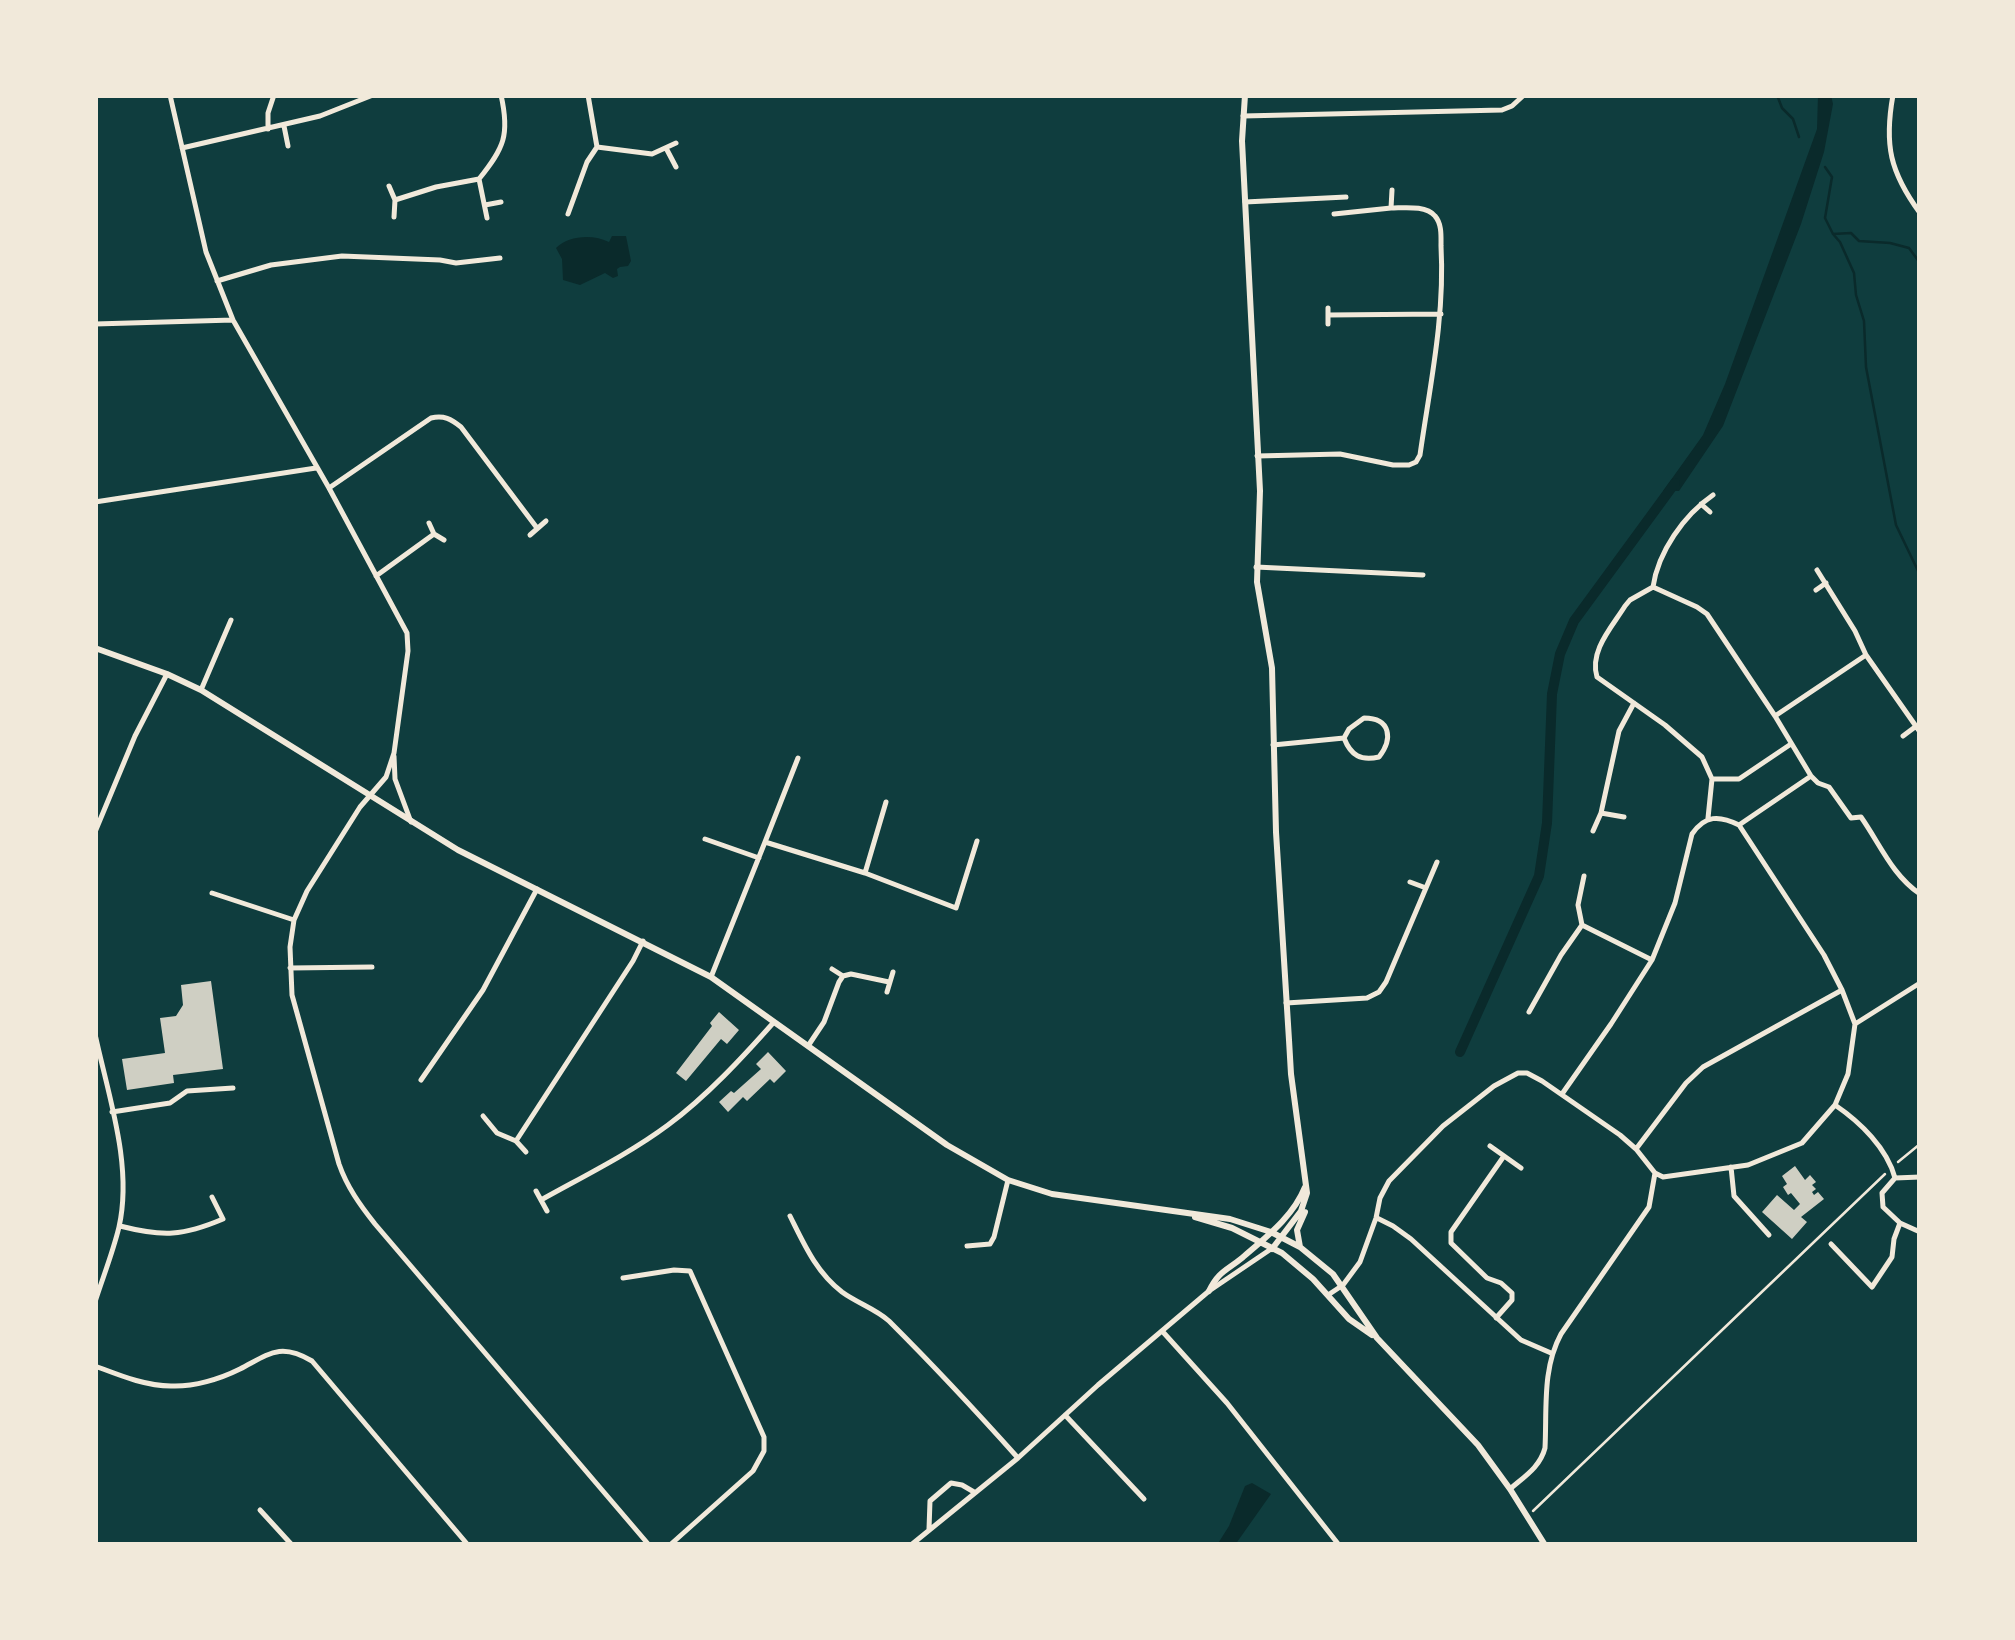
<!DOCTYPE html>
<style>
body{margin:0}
#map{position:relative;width:2015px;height:1640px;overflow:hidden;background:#0f3d3e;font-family:Helvetica,sans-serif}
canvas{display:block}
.frame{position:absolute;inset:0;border:98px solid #f1e9da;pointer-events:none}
</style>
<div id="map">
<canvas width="2015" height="1640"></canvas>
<div class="frame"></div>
</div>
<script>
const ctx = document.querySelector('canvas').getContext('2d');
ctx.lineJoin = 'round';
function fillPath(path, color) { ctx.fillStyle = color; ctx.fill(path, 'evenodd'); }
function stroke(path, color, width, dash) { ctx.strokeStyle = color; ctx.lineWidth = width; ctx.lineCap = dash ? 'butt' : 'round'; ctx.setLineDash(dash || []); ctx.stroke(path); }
const water = new Path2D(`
 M1818,95H1831L1833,104L1824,152L1801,224L1723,426L1679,491H1663L1703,435L1725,384L1817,129Z
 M612,236H626L631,261L628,266L620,267L617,269L618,276L613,278L605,273L580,285L563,280L562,259L556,248C568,235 594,234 609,242Z
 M1252,1483L1271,1494L1235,1545H1217L1229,1526L1245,1486Z`);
const stream = new Path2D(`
 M1777,95L1782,108L1793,119L1799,137
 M1825,167L1832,177L1825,218L1833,234L1840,242L1854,273L1856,295L1864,321L1866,367L1896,525L1920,575
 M1833,234L1851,233L1859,241L1890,243L1909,248L1920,263
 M1920,371V374`);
const canal = new Path2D(`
 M1460,1052L1539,876L1547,823L1552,694L1560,654L1574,621L1675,483`);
const building = new Path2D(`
 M211,981L223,1069L173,1075L174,1083L127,1090L122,1059L165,1053L160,1018L176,1016L183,1005L181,985Z
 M719,1012L739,1030L727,1044L721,1039L686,1081L676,1073L712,1026L710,1023Z
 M768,1052L786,1071L774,1083L770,1079L747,1101L743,1097L728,1112L719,1102L731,1091L734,1093L761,1069L756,1064Z
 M1795,1166L1805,1180L1810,1175L1816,1182L1812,1185L1816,1189L1812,1192L1814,1195L1818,1192L1824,1199L1801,1217L1807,1222L1792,1239L1762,1212L1777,1195L1794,1210L1800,1204L1791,1193L1788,1195L1783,1187L1787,1184L1782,1176Z`);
const path = new Path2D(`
 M1898,1162L1920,1144
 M1533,1511L1885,1174`);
const minor = new Path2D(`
 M170,95L206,252L233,320L329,488L407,633L408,651L394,753L386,777L360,807L307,891L294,920L290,947L292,995L339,1164C347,1187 360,1205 375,1224L649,1545
 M588,95L597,147L652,154L676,143
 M1893,95C1884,145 1890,172 1920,213
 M1243,116L1502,110L1512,106L1524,95
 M284,126L288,146
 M268,129V113L274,95
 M182,148L320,116L373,95
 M666,148L676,167
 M479,179L487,218
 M389,186L395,200L394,217
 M395,200L436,187L479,179C504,148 510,135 501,95
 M1245,202L1346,197
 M485,205L501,202
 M568,214L587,162L597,147
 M1334,214L1391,208
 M217,281L271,265L342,256L440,260L456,263L500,258
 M1328,315L1441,314
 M95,324L233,320
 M1328,324V308
 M1257,456L1340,454L1393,465H1409L1416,462L1420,455C1430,385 1445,317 1441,246C1441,236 1442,224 1435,216C1426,205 1404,208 1391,208L1392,190
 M329,488L431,418C444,415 451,419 461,427L537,528
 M95,502L316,468
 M1701,504L1710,512
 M429,523L434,534L444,540
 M530,535L546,521
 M1256,567L1423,575
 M1817,570L1855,631L1866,655
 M376,576L434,534
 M1653,587L1697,607L1707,614L1775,716L1811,776L1818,783L1829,787L1851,818L1861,817C1880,844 1892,875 1920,894
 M1653,587L1630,600L1625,606C1612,627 1589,651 1597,677L1665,725L1702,757L1712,779L1708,818
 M1653,587C1658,552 1684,515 1713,495
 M1816,590L1826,583
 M201,690L231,620
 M1775,716L1866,655L1920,732
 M1364,718C1391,718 1393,739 1379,757C1361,761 1351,756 1344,738L1349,729Z
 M1903,736L1915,727
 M1273,745L1344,738
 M394,756L395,779L411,822
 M1712,779H1739L1791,744
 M1601,813L1624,817
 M1739,825L1811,776
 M1593,831L1601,813L1619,731L1634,703
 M95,832L135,736L167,674
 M705,839L759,858
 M765,842L798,758
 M865,873L886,802
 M1410,882L1426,888
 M212,893L294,920
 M1582,925L1578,905L1584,876
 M290,968L372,967
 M832,969L843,976
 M711,977L765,842L865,873L956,908L977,841
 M887,992L893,972
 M1286,1003L1367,998L1379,992L1386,982L1437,862
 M1529,1012L1561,955L1582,925L1652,960
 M1855,1024L1920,983
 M95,1034C108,1095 133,1165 119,1227C113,1252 103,1277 95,1302
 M808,1046L824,1022L839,982L843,976L851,974L889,982
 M421,1080L483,990L537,889
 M1562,1094L1611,1024L1652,960L1675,903L1692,834C1705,815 1719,815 1739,825
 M1835,1105C1860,1122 1887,1148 1895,1178
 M112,1112L170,1103L187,1091L233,1088
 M483,1116L497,1133L516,1141L526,1152
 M516,1141L633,961L643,941
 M1490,1146L1521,1168
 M1636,1149L1686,1083L1703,1067L1842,990
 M1731,1167L1734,1196L1769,1235
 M1655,1173L1663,1177L1748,1165L1802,1143L1835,1105L1848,1074L1855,1024L1842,990L1824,955L1739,825
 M1895,1178L1882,1193L1883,1207L1900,1223L1920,1232
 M1895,1178L1920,1177
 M536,1191L547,1211
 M541,1200C584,1176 629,1154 668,1125C707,1096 742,1058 774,1022
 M790,1216C804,1244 816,1272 842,1292C857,1303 876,1309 889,1321C933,1365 976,1411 1018,1458
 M1377,1218L1393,1226L1411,1239L1521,1340L1551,1353
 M120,1226C163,1237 183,1236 223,1219L212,1197
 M1831,1244L1872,1287L1892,1257L1894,1239L1900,1223
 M967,1246L990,1244L994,1237L1008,1180
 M623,1278L674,1270L690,1271L764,1437V1451L753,1471L670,1545
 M1328,1295L1343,1285L1360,1262L1376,1218L1380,1198L1389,1181L1443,1126L1494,1086L1518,1073H1527L1542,1081L1620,1135L1636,1149L1655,1173L1649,1207L1561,1334C1542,1369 1547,1409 1545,1448C1540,1467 1525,1476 1510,1489
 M1496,1318L1512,1300V1293L1501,1283L1487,1278L1451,1243V1232L1504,1156
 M1163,1332L1227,1403L1339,1545
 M95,1366C119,1375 145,1386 171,1386C194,1387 220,1379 240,1369C269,1354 280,1342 312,1361L468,1545
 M1065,1415L1144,1499
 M260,1510L292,1545
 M929,1529L930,1501L951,1483L962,1485L974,1492
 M911,1545L1018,1458L1098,1385L1209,1291L1271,1249`);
const tertiary = new Path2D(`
 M1245,95L1242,141L1260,491L1257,582L1272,668L1276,832L1289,1040L1291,1074L1307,1193L1301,1211L1272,1249
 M95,648L167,674L201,690L458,850L711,977L947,1145L1008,1180L1052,1194L1230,1219L1271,1232L1300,1247L1333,1274L1377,1338L1478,1445L1510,1489L1545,1545
 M1195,1217L1232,1228L1282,1253L1313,1279L1349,1319L1372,1335
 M1300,1247L1297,1230L1305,1212
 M1209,1291C1219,1271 1226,1271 1242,1258C1266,1237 1293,1217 1305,1187`);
fillPath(water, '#0a2a2b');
stroke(stream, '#0a2a2b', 2.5);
stroke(canal, '#0a2a2b', 10);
fillPath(building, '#cfcfc3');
stroke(path, '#f1e9da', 2.5);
stroke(minor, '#f1e9da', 5);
stroke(tertiary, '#f1e9da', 6);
</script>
